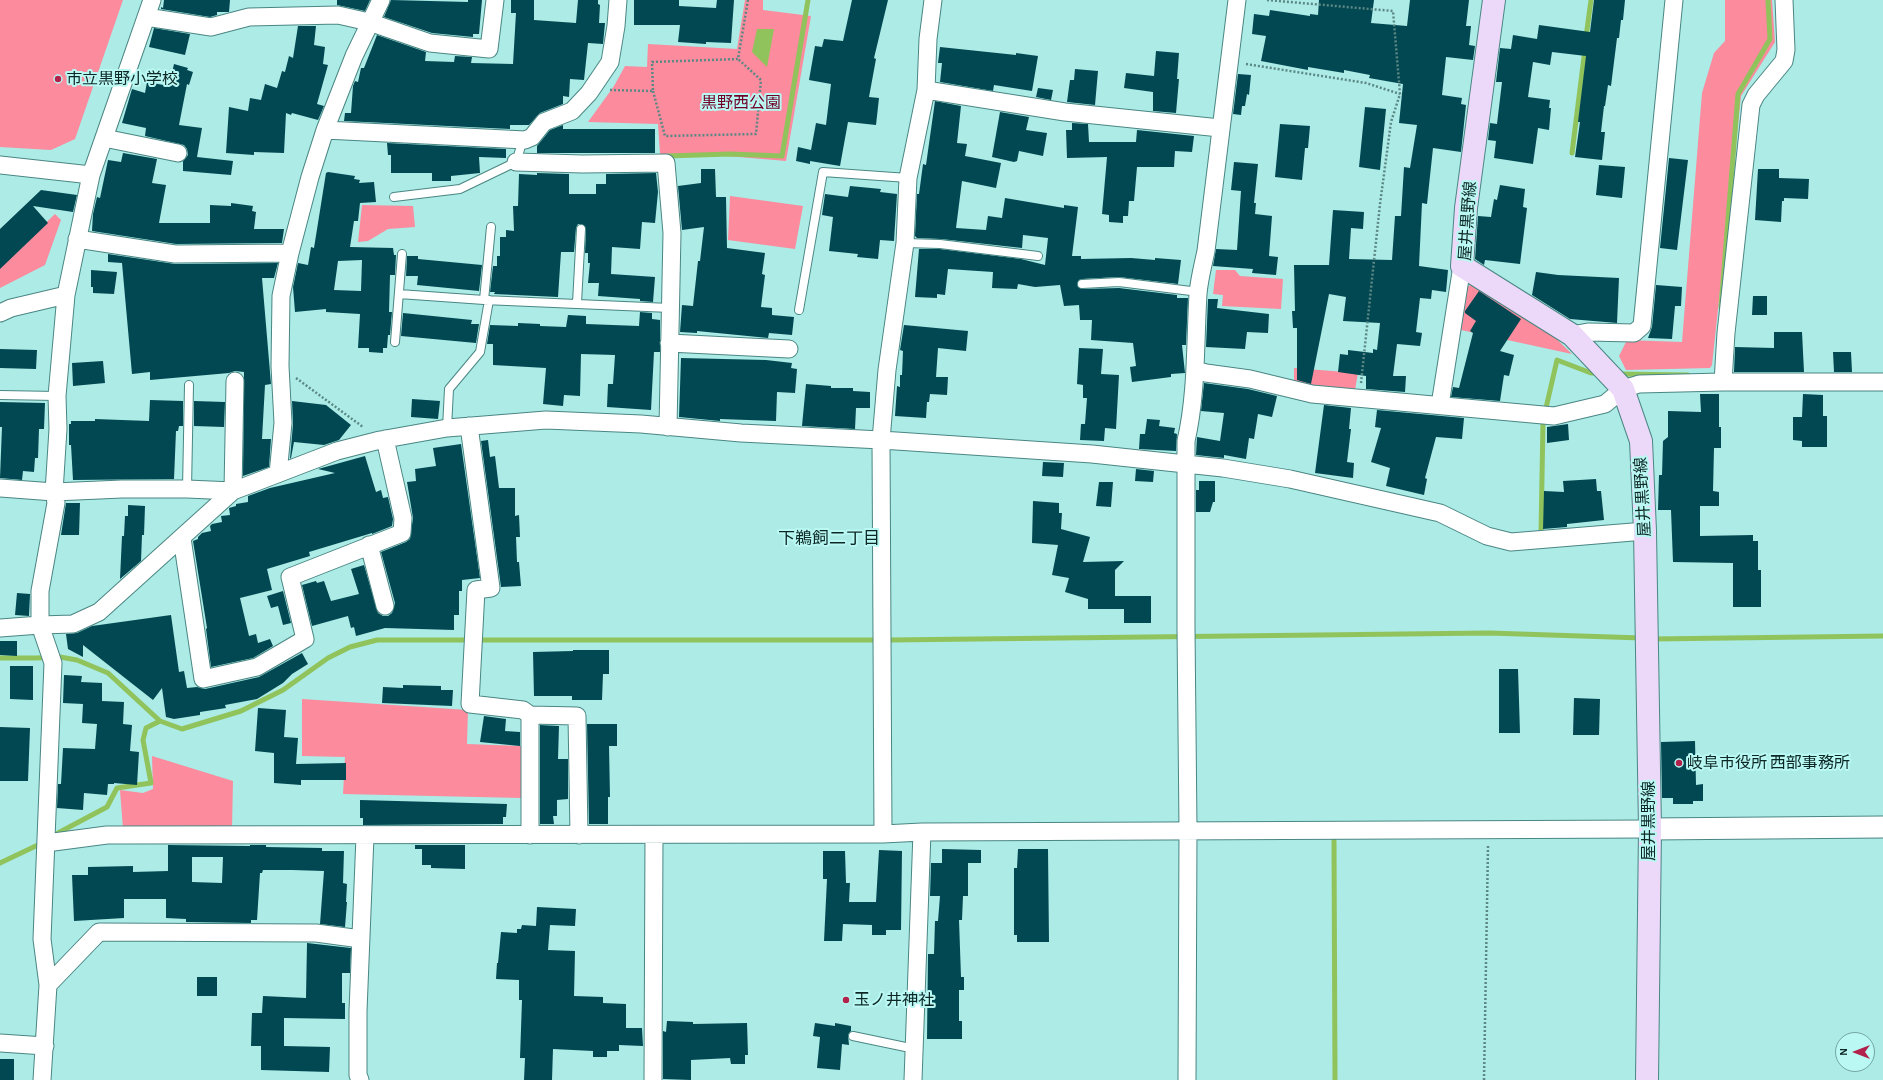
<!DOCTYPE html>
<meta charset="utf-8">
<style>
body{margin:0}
#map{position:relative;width:1883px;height:1080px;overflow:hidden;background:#acebe6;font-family:"Alegreya Sans",sans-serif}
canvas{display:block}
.north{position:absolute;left:1835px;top:1032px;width:40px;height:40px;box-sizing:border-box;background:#b9f8f3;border:1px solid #74a4a1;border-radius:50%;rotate:270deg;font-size:11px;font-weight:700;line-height:16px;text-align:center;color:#0d2725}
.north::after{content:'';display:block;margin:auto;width:14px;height:18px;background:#b2214b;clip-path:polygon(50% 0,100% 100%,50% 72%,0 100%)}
</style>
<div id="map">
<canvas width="1883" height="1080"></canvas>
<div class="north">N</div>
</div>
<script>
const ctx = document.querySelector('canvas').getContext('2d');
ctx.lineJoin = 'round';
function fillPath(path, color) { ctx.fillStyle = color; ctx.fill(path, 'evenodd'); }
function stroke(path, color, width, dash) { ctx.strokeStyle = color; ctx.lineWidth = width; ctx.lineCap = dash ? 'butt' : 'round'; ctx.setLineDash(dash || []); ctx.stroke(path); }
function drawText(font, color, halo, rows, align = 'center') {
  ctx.font = font + ' "Alegreya Sans","Noto Sans JP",sans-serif'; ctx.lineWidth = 4; ctx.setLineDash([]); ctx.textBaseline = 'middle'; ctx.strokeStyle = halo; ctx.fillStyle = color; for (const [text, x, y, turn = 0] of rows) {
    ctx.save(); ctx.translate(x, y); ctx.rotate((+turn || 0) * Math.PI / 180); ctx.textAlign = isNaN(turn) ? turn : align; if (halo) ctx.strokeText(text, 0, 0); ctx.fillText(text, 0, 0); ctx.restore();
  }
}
const green = new Path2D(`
 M0,0H123L75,139L51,150L0,147Z
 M745,0H763V10L811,16L786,161L715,155L660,154L658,124L588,122L614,86L625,66L647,67L648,44L737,49Z
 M1725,0H1772L1775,42L1741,96L1712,365L1710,368L1626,370L1619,356L1627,340L1682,342L1702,93L1714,53L1725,41Z
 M730,196L803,206L795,249L728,240Z
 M362,205L413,206L415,227L388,229L368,241L358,242Z
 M55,214L61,220L45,265L0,288V267Z
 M1216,270H1235L1240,276L1283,279L1281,309L1222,306L1223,295L1213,294Z
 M1474,283L1546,329L1572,354L1461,330L1467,287Z
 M1294,368L1358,373L1355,390L1294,386Z
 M302,699L468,710L467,744L522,746V798L343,794L345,757L302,756Z
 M152,756L233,781L232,828L123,829L120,790L143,793L153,789Z`);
const water = new Path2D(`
 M757,29H774L767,67L752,52Z`);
const stream = new Path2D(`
 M1586,37L1591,0
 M1572,153L1585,49
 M667,156L730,154L782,156L808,0
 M1721,307L1738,94L1770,39L1768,0
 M1618,374L1688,375
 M1541,532L1543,421L1557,360L1591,373H1600
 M1652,639L1883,636
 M0,658H36L60,657L77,660L108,673L160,721L182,729L241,711L283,690L328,658L350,647L377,640H890L1489,633L1642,638
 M58,833L107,807L117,788L151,783L143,740L146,728L160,721
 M1334,841L1335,1080
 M0,863L40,844`);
const building = new Path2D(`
 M164,0H230L229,12H217V15L210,17L161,9V7L163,8Z
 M337,0H370L365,11L337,5Z
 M391,0L468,2V0H482L479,34H473V37L432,33L384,17Z
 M511,0H534V20L576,23L578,0H598V4L600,5L599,23H605L603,44L588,43L584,80L570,79L569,97L563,96V104L540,113L529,125H510V129L344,121L345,113H351L353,86L355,81L358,82L361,68H364L377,35L426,52L425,61L454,62L455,56L472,57L471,63L513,64L516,13H511Z
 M634,0H679V6L716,8L717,0H734L731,43L706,42V44L678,42L680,25H634Z
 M852,0H888L874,58L876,59L869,97L879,98L876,125L848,122L840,166L810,161V164L796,161L798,147L811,150L816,123L826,125L831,84L809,80L815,46L822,47L824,39L843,41Z
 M1319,0H1374L1371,23L1407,26L1410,0H1469L1466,26H1471L1469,45L1475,46L1473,60L1446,57L1442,95L1462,98L1461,104L1466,105L1461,152L1433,148L1427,204L1422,203L1419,266L1448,270L1446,292L1432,290L1431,299L1420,298L1416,332L1422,333L1420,346L1397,344L1393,376H1406L1405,392L1366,389V376L1338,372L1340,354L1348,355V350L1373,353V349L1377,350L1380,323L1343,321L1346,297L1329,294L1311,384L1297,380V328H1293L1292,311H1295L1294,265H1329L1333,210L1364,212L1363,229L1351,228L1349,259L1392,260L1395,216H1401L1404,167L1410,168L1417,125L1399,123L1403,84L1369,78L1370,75L1344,70V73L1308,67V70L1261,61L1266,36L1252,34L1254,14L1269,16L1270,10L1310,16V14L1318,15Z
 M1594,0H1625L1623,20H1621L1619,38H1617L1611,86L1608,85L1605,106H1604L1601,132H1605L1602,160L1575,157L1580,122H1578L1586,56L1552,52L1550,65L1533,62L1528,97L1550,100L1549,108H1551L1549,130L1538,128L1533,164L1494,158L1496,141L1488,140L1490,123L1497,124L1502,82H1496L1500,48L1511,49L1513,35L1537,39L1539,25L1590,32Z
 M298,26H316L314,45L325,47L323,64L328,65L317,104L324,106L318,120L292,113L291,115L286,113L284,153L254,152V155L226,153L229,107L248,111L250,98L261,100L265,84L277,88L282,71L285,72L289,56L293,58Z
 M154,28L190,34L185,55L149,47Z
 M940,47L1016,55V53L1038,56L1032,91L994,85L993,91L940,82L942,63H938Z
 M1156,51L1179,53L1177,79H1179L1176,113L1153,111V92L1124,88L1126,73L1154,76Z
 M174,64L188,68L187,70L193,72L189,85L187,84L179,125L202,128L197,157L233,161L231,175L183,171V161L188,155L187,149L184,145L145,136L146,128L122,123L132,89L145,93L147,82L169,86Z
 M1075,69L1098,71L1095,105L1067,102L1070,80H1074Z
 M1238,74L1251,75L1249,95L1247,94L1245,106H1242L1241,115L1233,114Z
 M1038,88L1053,90L1051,100L1036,97Z
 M935,101L961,106L957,143L967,144L965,156L1001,163L996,188L962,181L956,228L986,230L988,216L1002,218L1005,198L1064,208V205L1078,207L1072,256H1081V259L1131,258L1155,260V258L1181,260L1178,284L1119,277L1082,279L1079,280L1077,284L1078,287L1082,289L1119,288L1177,295V298H1188L1186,345H1182L1185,373L1171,374V377L1132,382L1130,367L1136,366L1133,343L1091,340L1092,320H1080L1079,305L1064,306L1060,285L1035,287L1018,284L1017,289L992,288L993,272L948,269L945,295L937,294V298L915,297L919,249H940L1021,259L1045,265L1048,238L1023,235L1022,248L941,239L917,238L915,236L917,194H919L923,164L926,165Z
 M1365,107L1386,109L1380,170L1359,167Z
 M1000,112L1029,117L1026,130L1047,133L1043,156L1019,151L1017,161L1014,162L992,157Z
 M1072,123L1088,124L1089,142H1136L1137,130L1194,136L1192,152L1175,151L1174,167H1137L1134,201H1129L1128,216H1123V223L1109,222V215L1102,214L1107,157L1067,158L1066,130H1072Z
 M1280,124L1310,126L1308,148H1305L1302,180L1275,177Z
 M563,125V129H655V153H537V146L550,130Z
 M387,143L506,149V158L479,157L480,173L451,176V181H432V173H391V155H388Z
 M123,153L157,159L152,183L166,185L159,223H210V205L231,206V203L253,206L252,211L256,212L254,229H284L282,243L176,244L92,231L93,214L97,197L100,198L108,160L121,162Z
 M1669,158L1688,160L1677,250L1660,248Z
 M1234,162L1258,164L1254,203H1256L1255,214L1272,216L1269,256L1278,257L1276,275L1252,273L1253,269L1213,266L1216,249L1237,250L1241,191L1231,190Z
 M1599,165L1625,167L1622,198L1596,195Z
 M701,169H715L716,197H726L727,248L765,253L762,274L765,275L761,307L772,308V315L794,317L792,335L769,333L768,338L697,331V333L680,332L682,305L693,306L698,261H700L704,227L682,230L678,186L701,183Z
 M1758,169H1779V178L1809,179L1808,199L1784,198V201H1782L1781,222L1755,220Z
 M328,172L355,176L354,179L360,180L359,183L374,182L376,202L360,203L358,221H354L350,247L393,248L394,255H396L395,275H390L389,312H392L390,335H388L387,348H383V353L369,352V348H358L360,314L326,312V309L295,312L293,287L298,263L308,265L311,247L314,248L326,173ZM362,260L361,291L334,290L338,261Z
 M537,173L569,174V194H596V184H606V174L656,173L658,192L655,223L642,222L640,249L612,247L611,274L655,277L653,302L640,301V299L598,296L599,283H588L590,263H588V253H585L586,229L582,224H578L576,228L574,252H561L558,297L494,294L495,292H490L493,266H497V256H500V237H506V230L514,231L513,206H518L519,174L537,175Z
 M1500,185L1525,189L1523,207L1527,208L1520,264L1485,260L1484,265L1475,259L1478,216L1491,217L1494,199L1497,200Z
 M850,186L881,189L880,192L897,194L894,241L880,240L878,259L857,257L858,254L829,251L833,217L822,215L825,194L848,197Z
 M41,190L77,195L73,212L33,206L48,223L0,269V229Z
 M108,254L175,264L278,263L274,278H262L271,384L265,385L262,439H271L269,467L243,476L244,372L235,371L229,373L150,380V372L132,374L122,263L108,262Z
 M407,256H418V259L482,265L479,291L417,285L418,276H406Z
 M91,270L117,272L114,294L93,293V287H91Z
 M1536,272L1558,275L1619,278L1617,323L1570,319L1532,295Z
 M1656,285L1682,287L1681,306H1675L1672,339L1648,338L1652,327Z
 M1479,291L1521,319L1500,351L1514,355L1509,376L1504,375L1500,401L1451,397L1453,387L1459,388L1473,333L1470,331L1476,321L1465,313V311Z
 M1753,296H1767V315H1752Z
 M1208,299H1218L1217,308L1269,314L1268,333L1247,332L1245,349L1206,347Z
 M640,312L652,313V319L660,320V352H654L651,410L607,407L608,384H613L615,355L581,354L580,396L564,395L563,406L543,404L546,368L493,365V344H487L490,325L518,326V323L540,324V326L566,327L568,315L586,316V324L639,326Z
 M403,313L472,320L471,324H479L476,343L401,336Z
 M904,325L968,331L966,351L938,348L936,377H948L947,395L930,394L929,402H927L926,418L895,416L897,386L900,387V375H902L903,351L900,350Z
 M1774,332H1802L1804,372H1734L1735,347L1774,348Z
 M1079,348L1103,349L1101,374L1119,375L1116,429L1105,428L1104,441L1080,440L1081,424H1085L1087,398H1083V385L1077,384Z
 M0,349L37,350L36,369L0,368Z
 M1833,352H1851L1852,372H1834Z
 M681,358L766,360L792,363L791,368L797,369L795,393L777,392L776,421L720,419V421L679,417Z
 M103,361L105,383L73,386L72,363Z
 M1204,383L1248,389L1277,396L1272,417L1258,414L1254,439L1249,438L1246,459L1224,455V458L1196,455L1197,437L1220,441L1224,413L1201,411Z
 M806,384L831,386V388H853V391L870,392V408H856L855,429L802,426Z
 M1700,394H1719V427H1721V448H1714L1713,491L1719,492V506H1700V536L1753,535V541H1758V570H1761V607H1733V563L1673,562L1671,510H1658L1659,475H1662L1663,441L1668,437V411L1701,412Z
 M1803,394L1823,395V416H1827V447H1802V441L1793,440V417H1802Z
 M412,399L440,401L438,419L411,417Z
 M150,400L183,401V426H179L178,431H176L174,479L73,480L71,445H69V424H71V421H95V419L149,421Z
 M194,401L225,402L224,427L194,426Z
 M292,401L326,405L351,425L339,440L324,445L294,442L291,458L290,459L293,424Z
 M0,402L45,403L44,429H39L38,458H35L34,472L23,471L22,480L0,478L2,427H0Z
 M1324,405L1351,408L1349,429H1351L1347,462L1354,463L1353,478L1315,473Z
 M1377,410L1464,418L1462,439L1436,437L1425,478L1427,479L1424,495L1386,486L1390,468L1371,462L1381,428L1375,427Z
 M1147,419L1160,420L1159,426L1175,428L1174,433L1177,434L1176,451L1139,449L1140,434H1145Z
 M1568,424L1569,440L1547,443V427Z
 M488,440L490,457L495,456L499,488H515V516L519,515L520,537H516L517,562H519L521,586L501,587L481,441Z
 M461,444L480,578L462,580V591H459V615H454V630L385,628L356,636L354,627L351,628L348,616L312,626L302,585L316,581L317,583L324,581L331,601L359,594L351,569L364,565L378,613L383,616H388L392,613L395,603L381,552L406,542L410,539L413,518L407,482L416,481L415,469L436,466L433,448Z
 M365,456L376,492L381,490L383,498L388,497L393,519L392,526L372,534V533L309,552L310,556L267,569L272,590L240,598L249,636L256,634L258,643L270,639L273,646L253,658L211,667L206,629L207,628L193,541L198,539V537L202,533L211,531L210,526L212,524L222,522L221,516L230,515L229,508L236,506V504L248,502V496L270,488L335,473L318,469Z
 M1043,462L1064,463L1063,477L1042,476Z
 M1136,469L1154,471L1153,482L1135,481Z
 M1596,479L1597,491H1601L1604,520L1567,524V527L1543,529L1544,491L1564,492L1563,481Z
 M1199,481H1215V502H1213L1210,512H1196V490H1199Z
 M1099,482H1113L1111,507L1096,506Z
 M1033,501L1059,503V513H1062L1061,529L1090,537L1083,562L1124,561L1115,570V596H1151V623H1124V609H1088V599L1065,592L1069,578L1052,575L1058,545L1032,543Z
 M66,503H80L79,535H61Z
 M128,505L145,506L144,535H142L141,561L120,579L122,536H124L125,516H128Z
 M283,591L291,623L283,625L278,606L271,608L267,596Z
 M17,593L30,594L29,616L15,615Z
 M171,615L179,672L184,671L187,688L197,687L205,689L259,677L302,653L308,664L292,674L283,683L257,699L225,705L226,708L200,712V715L174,719L166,717L162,688L153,700L83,645V657L68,649L66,634L77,633L92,626Z
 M0,641H17V656L0,655Z
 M573,650H609V674H603L602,700H572V696H534L533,652L573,651Z
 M10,666H33V700L10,699Z
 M1499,669H1518L1520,733H1499Z
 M64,675L82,676L81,682L102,683V701L124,702L123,724L132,725L130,751L139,752L137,785L114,783V784H108L107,795L84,793L83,810L57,808L58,784H61L63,748L95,749L97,724L82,723L83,704L63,703Z
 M403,685L441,686V690H453L452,706L382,703L383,687L403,688Z
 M1574,698L1600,699L1599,735H1573Z
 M258,708L286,710L284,737L298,738L296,764L346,763V780H301V785L274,783V753L255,751Z
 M484,716L506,719L505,731L520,732V746L480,742Z
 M587,724H617V746H609L610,797H608V824H589Z
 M540,725L559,726L558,759H568V799L557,800V816H553L554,824H540Z
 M0,727L30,728L28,781H0Z
 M1695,741L1696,785L1703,784V801H1693V804H1673V798H1662L1661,742Z
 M360,800L507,804L506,817H503V824L363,825V818H360Z
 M168,845L250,846V845H266V847L322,848V851H344L343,883L347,884L346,902H347L345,927L320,924L324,871L292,870H263L262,873H260L257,920H251V923L186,922V919L166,918V899H124V918L74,921L72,875H88V867L133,866V872L168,871ZM192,857H223L222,883L192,882Z
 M415,845H465V869L431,868V865H422V849H415Z
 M942,849L981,850V863H968V896H963L962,920H959L961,977H964V990H959V1021H962V1039H927L928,954H934L935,921H938L940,896H930L931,863H942Z
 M1018,849H1048L1049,942H1017V935H1014V868H1017Z
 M879,850L902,851L901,930H886V935H872V925L843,924L842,941H824L827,879H823V851H845L846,883H850L849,902H876Z
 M537,907L576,909L575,926L550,925L548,950L575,951L574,996L603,997V1003L626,1004V1028H642L643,1046L619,1045V1051H607V1057H593V1051L553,1049L552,1080H524L525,1058H520L522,1000H519V980L496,979L497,963H498L501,932L517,933V929H521L522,925L536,926Z
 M307,943L351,948L350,973H342V1003H345V1019L284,1018V1046L330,1047L329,1072L261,1070V1046H251L252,1013H262L263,996L306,998Z
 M197,977H217V996H197Z
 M667,1021L693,1022V1024L747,1023L748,1055H745V1064H731L730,1058L691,1060V1080L663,1079V1031L666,1032Z
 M815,1023L835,1026V1023L851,1026V1031L848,1035L849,1045L842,1044L840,1070L817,1068L820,1037L813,1036Z
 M0,1059H14V1080H0Z`);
const path = new Path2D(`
 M1267,0L1393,11L1400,94L1391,122L1380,204L1361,383
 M1246,64L1366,83L1400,94
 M610,90L653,91L652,62L738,59L748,0
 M653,91L665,136L756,134L761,80L738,59
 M296,378L363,427
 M1484,1080L1488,846`);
const service = new Path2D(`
 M394,197L460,189L516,162L523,140
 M905,243L940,244L1038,256
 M1082,284L1119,282L1199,292
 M399,294L484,300L670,308
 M484,300L491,227
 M577,303L581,229
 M799,310L823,172L908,178
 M395,342L402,254
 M0,395L57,396
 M447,428L449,389L480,352L489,300
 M187,489L189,385
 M853,1036L915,1049`);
const minor = new Path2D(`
 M146,17L211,27L249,17L338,15L369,22L430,43L489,49L495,0
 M926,90L1065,112L1220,128
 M325,130L525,140L532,137L544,122L572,111L589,93L610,62L616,26L618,0
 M104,138L178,153
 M516,162L582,164L666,163L672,233L668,427
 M0,165L91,175
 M77,239L175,254L290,253
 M0,313L11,308L66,295
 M1572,335L1588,332L1634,333L1642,326L1674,0
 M669,343L789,349
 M1195,370L1206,373L1250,379L1312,394L1554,416L1605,404L1623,389L1639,384L1723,382H1883
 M1723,382L1726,333L1751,105L1756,95L1784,61L1786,50L1784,0
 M1440,405L1462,266
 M469,426L491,588L476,590L470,704L523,710L530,715
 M278,474L283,423L280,366L281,296L290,253L310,177L325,130L354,56L381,0
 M0,488L54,492L122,489H187L233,491L337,451L380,440L447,428L546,420L641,424L741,433L881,440L1092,454L1223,468L1290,479L1440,513L1487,536L1511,542L1645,531
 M182,538L203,679L257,667L305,639L290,577L402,533L403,518L385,439
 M369,545L385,606
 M0,628L40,625L73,624L99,612L233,491L235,381
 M883,834L881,440L887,370L905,243L908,178L926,90L928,39L933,0
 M530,835V715L577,716L579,835
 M46,843L107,835L883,834L922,832L1650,829
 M48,985L99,932L316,933L361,939
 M0,1043L45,1046
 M42,1080L48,985L42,939L53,663L40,625V591L56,503L54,492L58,429L57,396L66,295L91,175L152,0
 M360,1080L358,1075V1011L365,836
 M653,1080L654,835
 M913,1080L922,832
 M1187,1080L1188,829L1186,628V441C1197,393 1195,343 1198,294C1199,280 1203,265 1206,251L1237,0`);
const tertiary = new Path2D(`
 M1650,829L1883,827`);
const secondary = new Path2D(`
 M1494,0L1466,208L1462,266L1572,335L1623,389L1641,441L1645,531L1650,829L1647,1080`);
const markers = [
 [58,79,4,"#b2214b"],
 [1679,763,4,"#b2214b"],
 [846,1000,4,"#b2214b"]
];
const poiNames = [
 ["市立黒野小学校",66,79],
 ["岐阜市役所 西部事務所",1687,763],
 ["玉ノ井神社",854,1000]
];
const parkNames = [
 ["黒野西公園",741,103]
];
const streetNames = [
 ["屋井黒野線",1468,221,-86],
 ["屋井黒野線",1643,497,-93],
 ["屋井黒野線",1649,821,-90]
];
const neighbourhoodNames = [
 ["下鵜飼二丁目",829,539]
];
fillPath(green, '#fb8b9d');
fillPath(water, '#91c35c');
stroke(stream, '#91c35c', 5);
fillPath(building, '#024852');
stroke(service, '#4a8683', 10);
stroke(minor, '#4a8683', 19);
stroke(tertiary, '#4a8683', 23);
stroke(secondary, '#4a8683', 24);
stroke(path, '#5b8784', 2.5, [2, 2]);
stroke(service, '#fff', 8);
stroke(minor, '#fff', 17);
stroke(tertiary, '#fff', 21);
stroke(secondary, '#ecd8f9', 22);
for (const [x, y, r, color] of markers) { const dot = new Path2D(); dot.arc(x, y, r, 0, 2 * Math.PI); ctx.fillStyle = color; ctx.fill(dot); stroke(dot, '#b9f8f3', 1.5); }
drawText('16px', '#0d2725', '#b9f8f3', poiNames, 'left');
drawText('16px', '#700028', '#b9f8f3', parkNames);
drawText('16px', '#0d2725', '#b9f8f3', streetNames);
drawText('17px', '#0d2725', '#b9f8f3', neighbourhoodNames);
</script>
